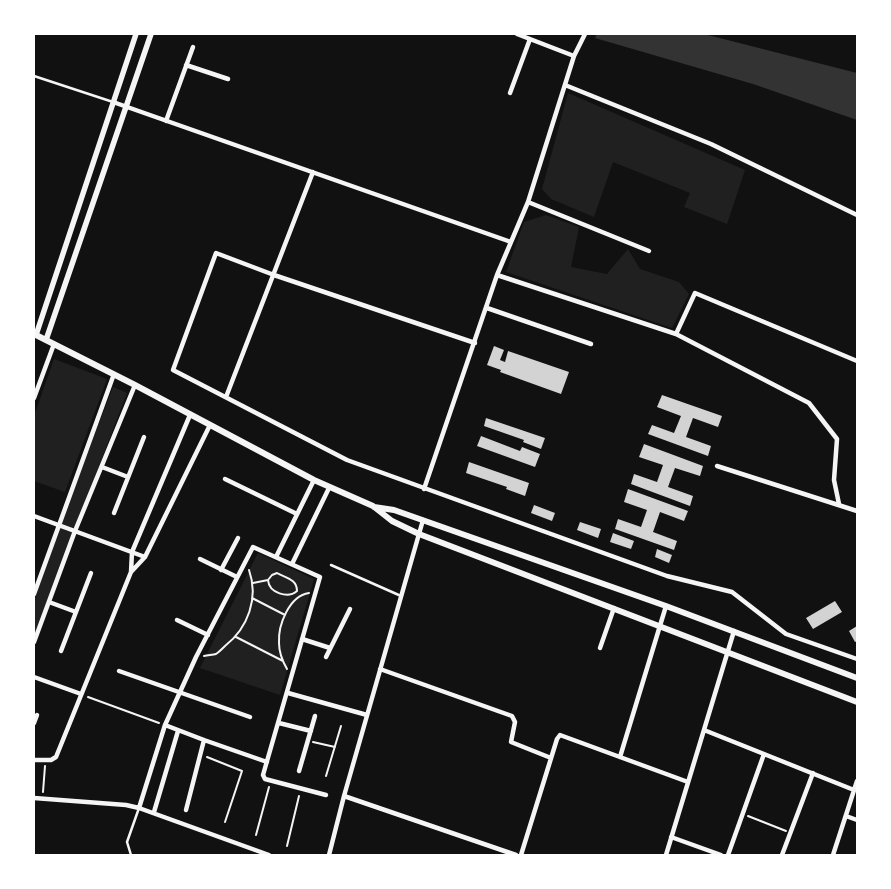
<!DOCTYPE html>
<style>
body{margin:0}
#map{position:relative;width:891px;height:889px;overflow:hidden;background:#111;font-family:Quicksand,sans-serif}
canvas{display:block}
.frame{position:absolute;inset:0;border:35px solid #fff;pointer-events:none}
</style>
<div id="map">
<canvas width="891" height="889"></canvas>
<div class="frame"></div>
</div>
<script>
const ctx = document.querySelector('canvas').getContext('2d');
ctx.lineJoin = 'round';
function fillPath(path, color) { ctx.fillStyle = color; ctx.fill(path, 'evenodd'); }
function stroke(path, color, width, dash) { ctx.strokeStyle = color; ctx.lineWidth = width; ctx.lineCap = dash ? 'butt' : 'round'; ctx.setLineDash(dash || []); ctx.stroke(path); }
const green = new Path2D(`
 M568,93L745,170L727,224L684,207L690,193L613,162L594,217L551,199L542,189Z
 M546,215L579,227L571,267L607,274L628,249L640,269L679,282L689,294L672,328L506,272L524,222Z
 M54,359L107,379L65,492L34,481V416Z
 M113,387L127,393L34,636V601L60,524Z
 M258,553L314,579L280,695L200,668Z`);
const water = new Path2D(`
 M597,34H704L857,73V120L753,84L595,38Z`);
const building = new Path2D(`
 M494,346L504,350L500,360L505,362L508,351L569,372L561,394L500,372L501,370L487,365Z
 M662,395L722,416L718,427L693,418L686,437L711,446L708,456L648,434L652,425L674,433L681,416L657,407Z
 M486,418L545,438L541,449L523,442L524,440L484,426Z
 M481,436L520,451L522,447L540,454L535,467L477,446Z
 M644,444L703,466L700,476L675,468L668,487L693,496L690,506L631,484L634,474L657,482L663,465L639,457Z
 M469,462L529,483L525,496L506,489L507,487L466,473Z
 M628,489L688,511L684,521L660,512L653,532L677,541L674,550L615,529L618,519L641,527L647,510L624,502Z
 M534,505L555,513L552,521L531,513Z
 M580,522L601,529L598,538L577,530Z
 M613,533L634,541L631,549L610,542Z
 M657,549L672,555L669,563L655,557Z
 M835,601L842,612L813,629L806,618Z
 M857,626V641L855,642L849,631Z`);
const path = new Path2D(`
 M253,583L268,580C269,593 288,599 297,591C297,579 286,578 277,573L272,575L268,580
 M252,598L285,615
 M236,637L283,661
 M204,656C208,655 213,655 216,654C219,652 222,649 225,646C248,628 259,598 249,570
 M287,669C283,662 279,651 279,643C278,625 289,596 309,593
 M88,697L159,723
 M313,742L335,747
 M207,757L242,771L225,822
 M326,776L341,726
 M43,792L45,766
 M748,816L786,831
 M256,835L269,787
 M287,846L299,796`);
const service = new Path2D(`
 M34,76L113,102
 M331,565L401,596
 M131,855L127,842L139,808`);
const minor = new Path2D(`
 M517,34L574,56
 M186,65L228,79
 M565,85L711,144L857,215
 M510,93L530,39
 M113,102L511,242
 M166,121L193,47
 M528,202L649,251
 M497,275L676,334L809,403L837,439L834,480L839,504
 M487,308L591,344
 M676,334L695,293L857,361
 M475,343L274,275L216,253L173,370L347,460L667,576L732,592L786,634L857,659
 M226,397L313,172
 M34,398L54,344
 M717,466L857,511
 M102,467L128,477
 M225,479L297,514
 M424,489L497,275L528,202L574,56L585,34
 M114,513L144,437
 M34,516L145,557
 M276,557L314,480
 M200,559L237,577
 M292,564L329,488
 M221,570L238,538
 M131,572L132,552L190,415
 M34,594L114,374
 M49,602L76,612
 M177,620L208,635
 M302,639L330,648
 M34,642L75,531L135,385
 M600,648L614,608
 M61,651L91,573
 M326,657L350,609
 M380,669L512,716L515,722L511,742L551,758
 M119,671L250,717
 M34,677L81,694
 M288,693L367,715
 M34,723L37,715
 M279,723L311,731
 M165,725L204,740L267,762
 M704,730L854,790
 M620,757L666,606
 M34,760H51L56,757L131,572L145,557L210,425
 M299,771L315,716
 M344,796L516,855
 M34,798L126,805L139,808L269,855
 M139,808L165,725L196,657L253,547L320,577L263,775L265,779L326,795
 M186,810L204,740
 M154,812L178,731
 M846,816L857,820
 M671,837L721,855
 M329,855L344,796L423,520
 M521,855L557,739L560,735L688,782
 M666,855L734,631
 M728,855L764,754
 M782,855L813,773
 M833,855L857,781`);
const tertiary = new Path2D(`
 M36,335L136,34
 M46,340L151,34`);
const secondary = new Path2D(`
 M34,334L135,385L314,480L373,506L392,521L419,534L857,702
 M374,507L394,510L666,606L857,678`);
fillPath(green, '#202020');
fillPath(water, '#333');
fillPath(building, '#d3d3d3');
stroke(path, '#f5f5f5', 2);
stroke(service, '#f5f5f5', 2.5);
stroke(minor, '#f5f5f5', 4.5);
stroke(tertiary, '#f5f5f5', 5.5);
stroke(secondary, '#f5f5f5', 6);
</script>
